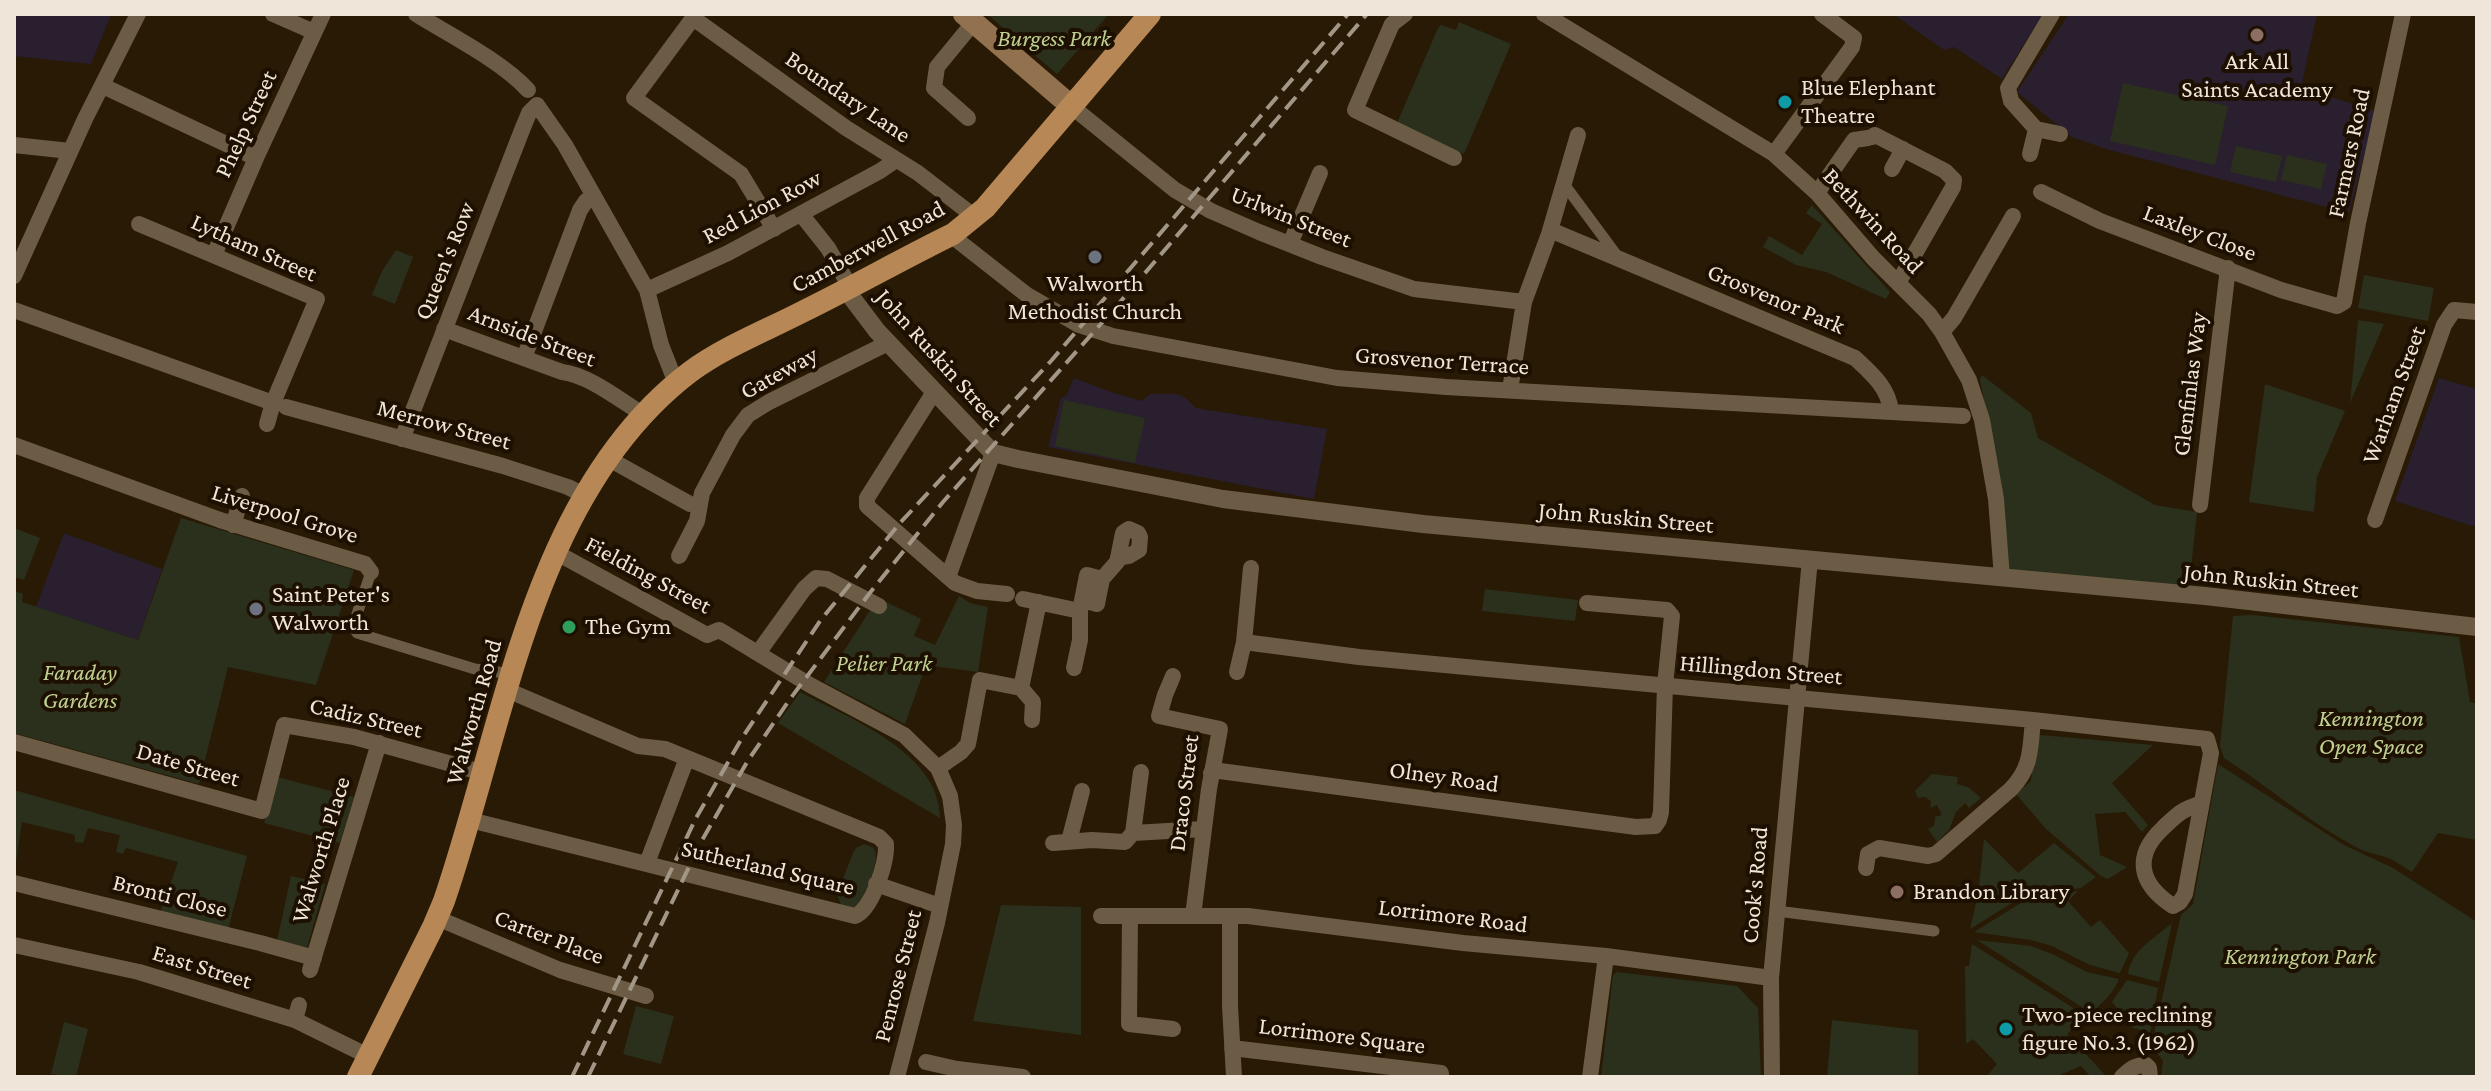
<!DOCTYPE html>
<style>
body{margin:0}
#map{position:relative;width:2491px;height:1091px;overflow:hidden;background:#281a05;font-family:"Crimson Pro",serif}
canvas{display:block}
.frame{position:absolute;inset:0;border:16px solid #efe5d8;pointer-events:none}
</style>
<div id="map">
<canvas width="2491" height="1091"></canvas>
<div class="frame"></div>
</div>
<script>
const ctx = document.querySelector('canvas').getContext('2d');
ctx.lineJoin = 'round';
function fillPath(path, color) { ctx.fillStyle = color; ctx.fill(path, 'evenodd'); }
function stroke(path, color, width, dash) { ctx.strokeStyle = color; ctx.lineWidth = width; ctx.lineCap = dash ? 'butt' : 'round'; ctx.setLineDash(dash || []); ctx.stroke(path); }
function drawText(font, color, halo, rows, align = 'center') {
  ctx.font = font + ' "Crimson Pro",serif'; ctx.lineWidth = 8; ctx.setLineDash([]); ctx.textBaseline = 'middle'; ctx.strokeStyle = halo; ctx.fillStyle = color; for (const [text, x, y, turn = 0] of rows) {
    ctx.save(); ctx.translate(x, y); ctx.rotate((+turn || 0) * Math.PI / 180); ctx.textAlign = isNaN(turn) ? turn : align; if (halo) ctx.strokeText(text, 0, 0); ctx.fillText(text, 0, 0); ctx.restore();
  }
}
const education = new Path2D(`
 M14,14H111V15L91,64L14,56Z
 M1893,14H2043L2002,79L1954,47L1944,50Z
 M2069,14H2317L2301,88L2376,111L2349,213L2106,149L2072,137L2017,92Z
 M1074,378L1108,391L1142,401L1150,394H1177L1186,398L1196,408L1327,429L1314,499L1048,447L1061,398L1066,396Z
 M2439,378L2477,389V524L2472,526L2395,501Z
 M64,533L162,569L138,640L36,607Z`);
const green = new Path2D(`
 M987,14H1109L1057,74Z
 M1459,22L1511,44L1464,154L1397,123L1438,28L1441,25L1456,30Z
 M2123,83L2228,106L2215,165L2110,141Z
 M2236,146L2282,156L2276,182L2230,172Z
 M2287,155L2327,164L2321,189L2281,180Z
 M1812,205L1890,292L1886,299L1826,272L1796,265L1763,247L1769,236L1802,255L1822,224L1806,213Z
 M396,250L413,257L395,304L372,295L382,271Z
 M2364,275L2434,288L2428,321L2358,308Z
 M2358,320L2384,324L2350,403Z
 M1982,375L2031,413L2038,438L2155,505L2197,512L2189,588L2006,574L1992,446L1980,379Z
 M2265,384L2345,411L2317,477L2314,512L2249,502Z
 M1064,400L1145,418L1135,463L1055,446Z
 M181,518L354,570L316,685L228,667L199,784L14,733V591L23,594L22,602L138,640Z
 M14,528L40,538L24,580L14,577Z
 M1485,589L1578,600L1575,621L1482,611Z
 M959,596L970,603L988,607L978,672L926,665L905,724L824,682L878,598L921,619L914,636L935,645Z
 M2252,615L2459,637L2470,702L2477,704V840L2438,833L2412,872C2405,868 2398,863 2391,859C2382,855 2371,854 2362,850C2312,825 2269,787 2224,758L2220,746L2233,616Z
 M800,692C848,718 940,752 940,818L778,723Z
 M2040,735L2153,745L2112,783L2148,825L2142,832L2125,812L2095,814L2100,855L2127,867L2108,879L2101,876L2046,829L2016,794L2031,781L2035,742L2036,737Z
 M2218,764L2344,845L2393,868L2477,922V1077H2161L2163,1060L2151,1047L2181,915L2193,904Z
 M1932,774L1958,777L1957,784L1968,787L1981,798L1969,808L1965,803L1956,812L1949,830L1937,842L1928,829L1934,826L1935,817L1942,815L1937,805L1930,808L1931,801L1925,797L1918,798L1915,791Z
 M277,777L354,797L340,843L264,823Z
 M14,790L247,856L228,930L160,913L178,862L126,848L123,854L116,852L120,835L88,828L83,843L75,842V835L22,822L14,876Z
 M1984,839L2018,873L2054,843L2096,877L2081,888L2025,895L1970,929L1978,895Z
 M864,844C869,846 873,846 875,851C880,861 864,895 860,905L852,909L841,905L837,894L853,853L856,848Z
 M291,876L325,884L307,948L277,941Z
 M2078,891L2068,901L2091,927L2100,920L2129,953L2120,973L2090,965L2052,946L2031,940L1974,932L2029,898Z
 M1001,905L1081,907V1035L973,1021Z
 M2172,923L2159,982L2128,974C2131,950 2155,938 2172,923Z
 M1977,940L2031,946L2052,954L2087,972L2119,979C2114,993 2102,1003 2091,1013Z
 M1972,944L2086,1016L2067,1034L2107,1077H2091L2081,1066L2055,1077H1986L1997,1064L1973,1039L1966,1044L1965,966H1969Z
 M1617,972L1737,986L1758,1008L1761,1077H1601L1613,975Z
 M2127,980L2158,988L2150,1033L2133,1028L2112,1002Z
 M636,1006L674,1016L661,1064L623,1054Z
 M1832,1020L1918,1030V1077H1827Z
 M64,1022L88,1029L76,1077L51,1074Z`);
const pedestrian = new Path2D(`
 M1564,184L1618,257
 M371,572L353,626L357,633L475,669L512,674
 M1777,911L1934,931`);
const minor = new Path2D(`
 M273,14L314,32
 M416,14C451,36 500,60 528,90
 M696,14L634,98L741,174L774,229
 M1405,14L1392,24L1355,110L1454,158
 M1544,14L1774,154L1817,193L1873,258L1929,314L1942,332L1969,380L1982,420L1996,499L2002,578
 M2052,14L2008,88L2011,101L2036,129L2060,134
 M693,18L846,128L918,173L975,217
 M103,86L256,158
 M1071,106L1175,190L1211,211L1259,232L1322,257L1414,289L1524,302
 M968,118L934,88L937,67L974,22
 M1872,137L1875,135L1945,171L1954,180L1953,187L1898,283
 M14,145L70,151
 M1774,154L1852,47L1854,38L1822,14
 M2030,154L2036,129
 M1892,169L1903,149
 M2041,192L2100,221L2281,290L2337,306L2344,302L2358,223L2403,14
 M1817,193L1854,140L1868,138
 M801,214L828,248L850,287
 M139,224L317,299L273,403L267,424
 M953,234L957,240L1027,295L1079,325L1113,336L1337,378L1446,387L1963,416
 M1549,234L1578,135
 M1290,244L1320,173
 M214,255L256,158L323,14
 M14,276L85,119L138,14
 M647,290L728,253L880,171L896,160
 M14,310L273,403
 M444,329L562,372C589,375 621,401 644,415
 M1942,332L1954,318L2013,216
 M524,358L580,210L586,201L594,196
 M1510,390L1524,302L1549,234L1555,232L1855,358C1872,374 1888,387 1891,411
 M934,392L867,498V506L955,583L977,591L1007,594
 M286,407L503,466L568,487L586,496
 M402,439L522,130L529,113L537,105L565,145L647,290L661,345L676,383
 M14,445L220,520L365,564L371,572
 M609,459L690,504
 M2200,505L2228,268
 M2375,520L2444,325L2454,310L2477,312
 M233,525L242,496
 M555,552L707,635L719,630L726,634L810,685L904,735L938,768L950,796L954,825L953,844L937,923L897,1077
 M679,556L697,521L702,493L733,435L748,415L769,402L888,343
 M948,577L993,453
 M1023,599L1080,611L1087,575L1102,579L1117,562L1118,558L1123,533L1129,529L1138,533L1140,537L1139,550L1129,556L1118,558
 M1083,600L1097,604L1102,579
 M1244,642L1359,657L2033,720L2207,739L2211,753L2185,894L2180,902L2173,906C2139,884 2133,856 2163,828C2178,814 2181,810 2200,804
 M758,653L804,589L816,578L827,579L879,606
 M1074,668L1080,640V611
 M1237,672L1244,642L1251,568
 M1173,676L1165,695L1159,716L1220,729L1209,789L1193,916
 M1021,688L1033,702L1032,720
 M14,742L262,811L284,725L354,737L484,773
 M938,768L961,752L968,744L980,680L1021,688L1039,602
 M1211,773L1220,771L1583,820L1636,827L1655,826L1659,820L1661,812L1665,685L1672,616L1667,610L1587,603
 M470,820L855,916C872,910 887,862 886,844L879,837L665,749L638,746L507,690
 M1133,833L1203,829
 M1069,841L1082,791
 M1053,843L1092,840L1125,842L1133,833L1141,772
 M647,863L687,758
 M1866,868L1868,854L1879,848L1928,856L1936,854L2011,789C2032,767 2030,749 2033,720
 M14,883L260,943L314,958
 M876,884L940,906
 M1101,916H1248L1463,943L1606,956L1771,978
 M1130,916L1129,1024L1173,1029
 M1230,917V1006L1234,1077
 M437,918L560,970L646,996
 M14,945L139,972L295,1020L368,1056
 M310,970L379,743
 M295,1020L299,1005
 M1232,1048L1441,1073V1077
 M926,1062L957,1069L1023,1077
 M1590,1077L1606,956
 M1772,1077L1771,978L1810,559
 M2122,1077C2130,1069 2135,1065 2146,1065L2149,1068L2150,1077`);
const tertiary = new Path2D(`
 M846,290L877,331L993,453L1018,459L1223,499L1423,524L2205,596L2477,627`);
const secondary = new Path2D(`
 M964,14L1071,106`);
const primary = new Path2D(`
 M358,1077L433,927L444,901C505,724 532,492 690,372C724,347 765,331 802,312C853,287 902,259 953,234L985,208L1150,14`);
const rail = new Path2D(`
 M572,1077L696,818L742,738L820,621L900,523L1051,361L1348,14
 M588,1077L701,842L747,762L790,699L869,594L943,502L1115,308L1367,14`);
const markers = [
 [2257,35,8,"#8d6e63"],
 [1785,102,8,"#0f9aa8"],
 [1095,257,8,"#6b7280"],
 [256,609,8,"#6b7280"],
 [569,627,8,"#2e9e5b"],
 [1897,892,8,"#8d6e63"],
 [2006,1029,8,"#0f9aa8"]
];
const parkNames = [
 ["Burgess Park",1054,39],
 ["Pelier Park",884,664],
 ["Faraday",80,673],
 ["Gardens",80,701],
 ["Kennington",2371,719],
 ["Open Space",2371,747],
 ["Kennington Park",2300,957]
];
const poiNames = [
 ["Ark All",2257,62,"center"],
 ["Saints Academy",2257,90,"center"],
 ["Blue Elephant",1801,88],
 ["Theatre",1801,116],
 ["Walworth",1095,284,"center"],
 ["Methodist Church",1095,312,"center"],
 ["Saint Peter's",272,595],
 ["Walworth",272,623],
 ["The Gym",585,627],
 ["Brandon Library",1913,892],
 ["Two-piece reclining",2022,1015],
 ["figure No.3. (1962)",2022,1043]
];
const streetNames = [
 ["Boundary Lane",848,97,34],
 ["Phelp Street",246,124,-65],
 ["Farmers Road",2349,153,-78],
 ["Red Lion Row",762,207,-28],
 ["Urlwin Street",1291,217,22],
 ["Bethwin Road",1873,221,47],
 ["Laxley Close",2200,233,21],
 ["Camberwell Road",868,247,-28],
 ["Lytham Street",254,248,24],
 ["Queen's Row",445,261,-68],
 ["Grosvenor Park",1776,299,23],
 ["Arnside Street",532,336,21],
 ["John Ruskin Street",939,358,48],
 ["Grosvenor Terrace",1442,361,4],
 ["Gateway",779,373,-29],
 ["Glenfinlas Way",2190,384,-83],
 ["Warham Street",2394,395,-70],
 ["Merrow Street",444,425,15],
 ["Liverpool Grove",285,514,17],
 ["John Ruskin Street",1626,518,5],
 ["Fielding Street",648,575,28],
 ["John Ruskin Street",2271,581,6],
 ["Hillingdon Street",1761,670,5],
 ["Walworth Road",474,712,-74],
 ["Cadiz Street",366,718,13],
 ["Date Street",188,765,16],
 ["Olney Road",1444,777,8],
 ["Draco Street",1184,793,-83],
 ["Walworth Place",321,850,-73],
 ["Sutherland Square",768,868,13],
 ["Cook's Road",1755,885,-85],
 ["Bronti Close",170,896,14],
 ["Lorrimore Road",1453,916,7],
 ["Carter Place",549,937,21],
 ["East Street",202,967,17],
 ["Penrose Street",898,976,-76],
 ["Lorrimore Square",1342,1036,7]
];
fillPath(education, '#291f2e');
fillPath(green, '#2a301c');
stroke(pedestrian, '#6d5c45', 11);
stroke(minor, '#6d5c45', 16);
stroke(tertiary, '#6d5c45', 18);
stroke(secondary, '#92724e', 22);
stroke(primary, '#b78756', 22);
stroke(rail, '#a29787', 4, [16, 8]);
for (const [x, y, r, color] of markers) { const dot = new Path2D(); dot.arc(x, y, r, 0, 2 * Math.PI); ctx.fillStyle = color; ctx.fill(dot); stroke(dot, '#1e1000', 3); }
drawText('italic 24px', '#bed092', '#1e1000', parkNames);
drawText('24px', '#efe5d8', '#1e1000', poiNames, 'left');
drawText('24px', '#efe5d8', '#1e1000', streetNames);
</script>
